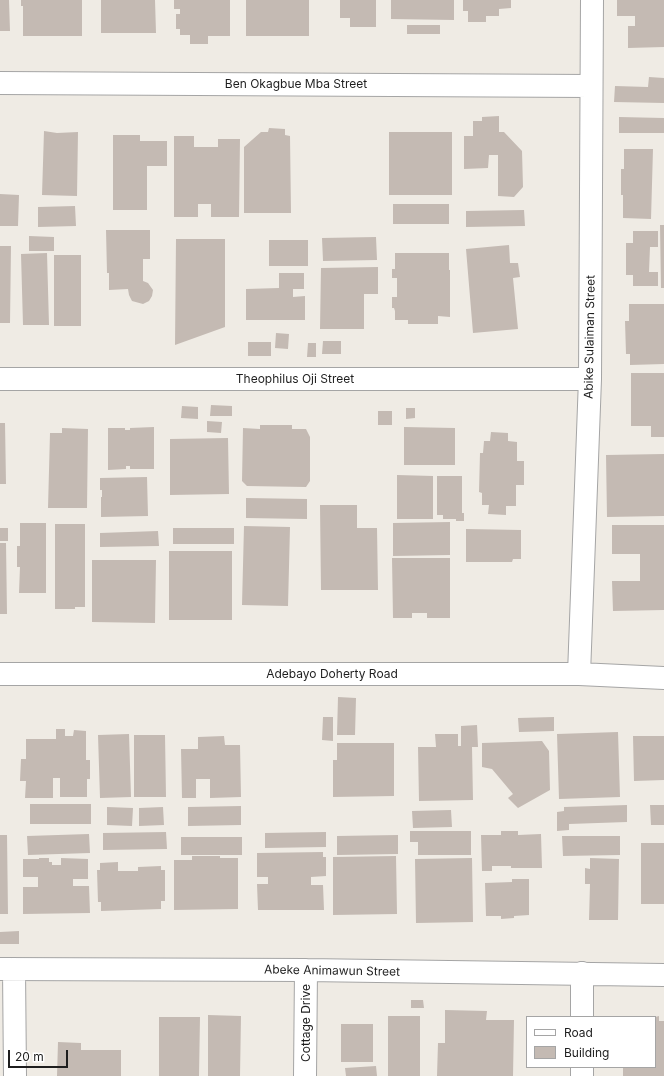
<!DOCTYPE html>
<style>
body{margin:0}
#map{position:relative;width:664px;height:1076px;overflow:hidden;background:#efebe4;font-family:Inter,sans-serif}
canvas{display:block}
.legend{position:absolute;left:526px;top:1016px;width:130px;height:52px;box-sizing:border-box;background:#fff;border:1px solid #a5a5a5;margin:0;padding:5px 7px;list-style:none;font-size:12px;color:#1e1e1e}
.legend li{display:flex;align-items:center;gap:8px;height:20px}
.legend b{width:20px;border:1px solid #a5a5a5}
.scale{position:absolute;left:8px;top:1050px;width:60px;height:18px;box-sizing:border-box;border:2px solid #1e1e1e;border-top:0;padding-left:5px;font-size:12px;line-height:14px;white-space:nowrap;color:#1e1e1e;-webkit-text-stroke:3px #fff;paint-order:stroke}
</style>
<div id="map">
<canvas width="664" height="1076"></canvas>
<ul class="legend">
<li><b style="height:5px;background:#fff"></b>Road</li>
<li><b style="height:11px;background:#c4bab3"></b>Building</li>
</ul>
<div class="scale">20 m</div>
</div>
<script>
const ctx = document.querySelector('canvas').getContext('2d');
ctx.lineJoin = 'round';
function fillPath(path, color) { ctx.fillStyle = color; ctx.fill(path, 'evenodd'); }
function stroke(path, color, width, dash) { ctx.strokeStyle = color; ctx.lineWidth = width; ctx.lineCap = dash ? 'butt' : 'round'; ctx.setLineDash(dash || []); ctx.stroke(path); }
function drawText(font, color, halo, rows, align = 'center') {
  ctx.font = font + ' Inter,sans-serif'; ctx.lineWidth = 3; ctx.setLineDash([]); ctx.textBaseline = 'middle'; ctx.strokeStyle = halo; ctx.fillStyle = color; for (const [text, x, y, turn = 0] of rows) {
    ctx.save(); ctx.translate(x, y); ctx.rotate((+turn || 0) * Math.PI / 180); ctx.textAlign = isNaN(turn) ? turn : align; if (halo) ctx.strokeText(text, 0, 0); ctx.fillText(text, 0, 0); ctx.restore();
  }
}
const building = new Path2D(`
 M0,0H9L10,31H0Z
 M21,0H82V36H23V6H21Z
 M101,0H155L156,33H101Z
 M174,0H230V36H208V44H190V35H180V29H176V14H180V9H174Z
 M246,0H309V36H246Z
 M340,0H376V27H350V18H340Z
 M391,0H454V20L391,19Z
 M463,0H511V8L499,9V16H486V22H468V11H463Z
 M617,0H664V47L628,48V26H635V16H617Z
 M407,25H440V34H407Z
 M649,77L664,78V103L614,102L615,86L648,87Z
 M499,116V132H504L522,151L523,187L514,197L498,196V155H489L488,168L464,169V136H473V121H482V117Z
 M619,117L664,118V133H619Z
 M269,128L285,129V135L290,136L291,213H244V147L261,132H268Z
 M44,131L57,133L78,132L77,196L42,195Z
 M389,132H452V195H389Z
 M113,135H140V141H167V166H147V210H113Z
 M174,136H194V147H218V139H240L239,217H211V204H198V217H174Z
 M624,149H653L651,219L623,218V195H621V169H624Z
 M0,194L19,195L18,226H0Z
 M393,204H449V224H393Z
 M75,206L76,226L38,227V207Z
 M524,210L525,226L466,227V211Z
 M660,225H664V288H661Z
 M106,230H150V259H143V281L148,283L153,290L152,296L149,301L143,304L132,301L129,295L128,289L109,290V273H107Z
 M633,231H658V247H650L649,272H658V286H633V275H626V243H633Z
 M29,236L54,237V251H29Z
 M376,237L377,260L323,261L322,238Z
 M176,239H225V327L175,345Z
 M269,240H308V266H269Z
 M509,245L510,263H518L520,277L513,278L518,329L473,333L466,249Z
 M0,246H11L10,323H0Z
 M47,253L49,325H23L21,254Z
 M395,253H449V270H450V317L438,316V324H408V320H395V311L394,308H392V297H397V278H392V269H395Z
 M54,255H81V326H54Z
 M378,267V294H364V329H320L321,268Z
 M279,273H304V289H293V297L305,296V320H246V289L279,288Z
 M629,304H664V364L630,365V354H626L625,321H629Z
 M276,333L289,334L288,349L275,348Z
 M323,341H341V354H322Z
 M248,342H271V356H248Z
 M308,343H316V357H307Z
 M631,373H664V437H651V426H631Z
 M211,405L232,406V416H210Z
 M182,406L198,407V419L181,418Z
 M406,408H415V418L406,419Z
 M378,411H392V425H378Z
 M207,421L222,422L221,433L207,432Z
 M0,423H5L6,484H0Z
 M260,425H292V429H306L310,437V481L306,487L247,486L242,481L243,428L260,429Z
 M154,427V469H130V466H126V469L108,470V428H125V430H130V428Z
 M404,427L455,428V465H404Z
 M62,428L88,429L87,508H48L50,433H62Z
 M491,432L508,433V441L517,442V461H524V485H516V506H506V515L488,514L489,505H482V493L479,492L480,453H483L484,441H490Z
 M228,438L229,494L170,495V439Z
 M664,454V516L607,517L606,455Z
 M397,475L433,476V519H397Z
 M437,476H462V513H464V521H456V519H443V515H437Z
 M147,477L148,516L101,517V497H102V490H100V478Z
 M246,498L307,499V519L246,518Z
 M320,505H357V528H377L378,590H321Z
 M450,522V555L393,556V523Z
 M20,523H46V593H19L20,567H17V546H20Z
 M55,524H85V607H75V609H55Z
 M612,525H664V610L613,611L612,581H640V554H612Z
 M244,526L290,527L288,606L242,605Z
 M0,528H8V541H0Z
 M173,528H234V544H173Z
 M466,529L521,530V559H513L512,562H466Z
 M158,531L159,546L100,547V533Z
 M0,543H6L7,614H0Z
 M169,551H232V620H169Z
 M392,558H450V618H427V613H412V618H393Z
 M92,560H156L155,623L92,622Z
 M338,697L356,698L355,735H337Z
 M323,717H333V741L322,740Z
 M554,717V731L519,732L518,718Z
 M477,725L478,747H472L473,800L419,801L418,747H436L435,734H458V746H461V726Z
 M56,729H65V736H73L74,730L86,731V760H90V779H87V797H60V778H53V798H25L26,781H20L21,759H26V739H56Z
 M618,732L620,797L559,799L557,734Z
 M129,734L131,797L100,798L98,735Z
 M134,735H165L166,797H134Z
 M224,736L225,745H240L241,797L210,798V779H196V798H182L181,749H198V737Z
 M633,736H664V780L634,781Z
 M542,741L549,751L550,790L518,808L508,798L513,794L492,769L482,767V743Z
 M337,743H394V796L333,797V760H337Z
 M30,804H91V824H30Z
 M627,805V822L569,824V830L557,831V812L564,811V807Z
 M650,805H664V825H651Z
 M241,806V825L188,826V807Z
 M107,807L133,808L132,826L107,825Z
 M163,807L164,825L139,826V808Z
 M451,810L452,827L413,828L412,811Z
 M410,831H471V855H418V842H410Z
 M501,831H518V835L541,834L542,868H511V866H492V871H482L481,835H501Z
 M166,832L167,849L103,850V833Z
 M326,832V847L265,848V833Z
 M89,834L90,853L28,855L27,836Z
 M0,835H7L8,914H0Z
 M398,835V854L337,855V836Z
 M562,836H620V855L563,856Z
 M181,837H242V855H181Z
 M641,843H664V904H641Z
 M323,852V857H326V876L311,877V885H323L324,910H258L257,884H268V877H257V853Z
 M192,856H220V858H238V909L174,910V860H192Z
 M396,856L397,914L333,915V857Z
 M39,858H49V862H52V865H61V858L88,859V879H73V886H89L90,913L23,914V887H38V877H23V859H39Z
 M472,858L473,922L416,923L415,859Z
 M590,858L619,859L618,920H589L590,884H585V868L590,869Z
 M118,862V871H138V867L161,866V870H165V901H161V909L101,911V902H98L97,870H100V863Z
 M512,879H529V915L514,916V918L501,919V916H486L485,883L512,882Z
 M19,931V944H0V932Z
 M411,1000H423L424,1008H411Z
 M445,1010L487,1011L486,1020H514L513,1076H437L438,1043H445Z
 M208,1015L241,1016L240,1076H208Z
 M388,1016H420V1076H388Z
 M659,1016V1021H664V1076H623V1067H655V1017Z
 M159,1017H200L199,1076H159Z
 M341,1024H373V1062H341Z
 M58,1042L81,1043V1050H121V1076H57Z
 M376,1066L377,1076H346L345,1068Z`);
const minor = new Path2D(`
 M0,83L591,86
 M0,379H590
 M0,674H579L664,678
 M579,674L590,379L592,0
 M0,969L306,970L664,975
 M14,969L15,1076
 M582,973V1017
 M582,1067V1076
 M305,1076L306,970`);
const streetNames = [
 ["Ben Okagbue Mba Street",296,84],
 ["Abike Sulaiman Street",590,337,-89],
 ["Theophilus Oji Street",295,379],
 ["Adebayo Doherty Road",332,674],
 ["Abeke Animawun Street",332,971,1],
 ["Cottage Drive",306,1023,-90]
];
fillPath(building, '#c4bab3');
stroke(minor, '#a5a5a5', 24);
stroke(minor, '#fff', 22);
drawText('12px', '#1e1e1e', '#fff', streetNames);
</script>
